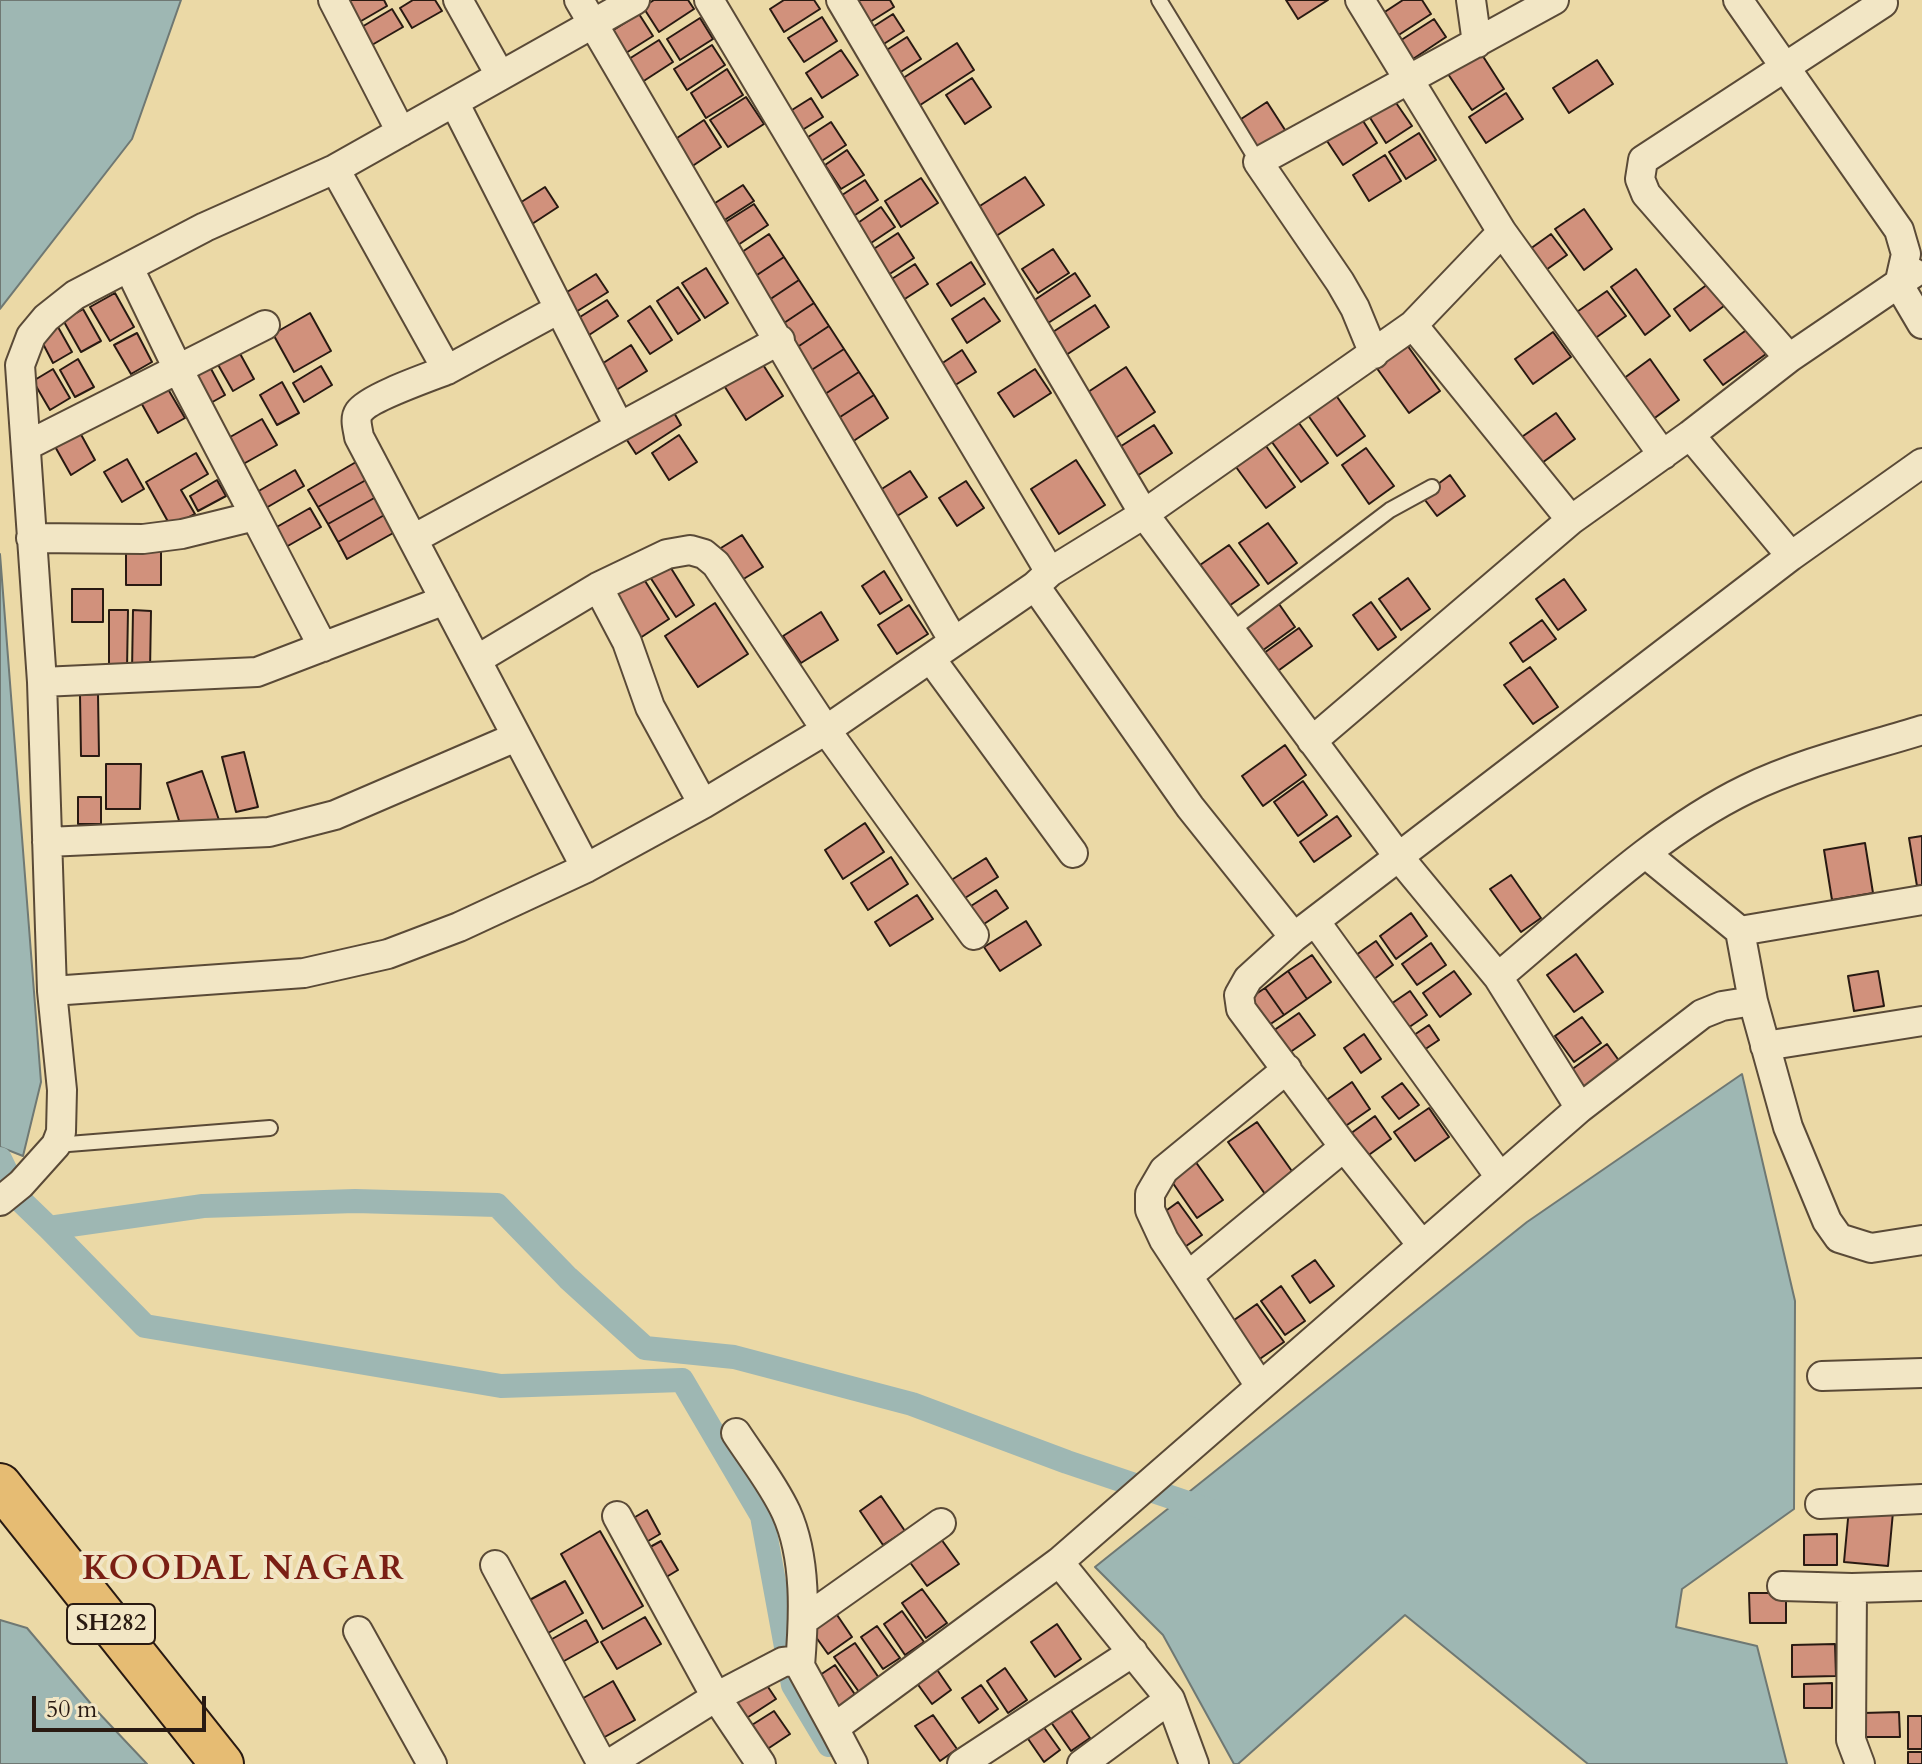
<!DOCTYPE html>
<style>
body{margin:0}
#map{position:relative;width:1922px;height:1764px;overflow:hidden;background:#ebd9a6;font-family:Cardo,serif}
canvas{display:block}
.scale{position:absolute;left:32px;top:1696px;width:174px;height:36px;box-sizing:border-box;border:4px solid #291a12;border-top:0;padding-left:10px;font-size:24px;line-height:28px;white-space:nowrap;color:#291a12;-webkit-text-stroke:6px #f2e6c5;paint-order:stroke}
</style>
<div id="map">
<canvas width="1922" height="1764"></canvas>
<div class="scale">50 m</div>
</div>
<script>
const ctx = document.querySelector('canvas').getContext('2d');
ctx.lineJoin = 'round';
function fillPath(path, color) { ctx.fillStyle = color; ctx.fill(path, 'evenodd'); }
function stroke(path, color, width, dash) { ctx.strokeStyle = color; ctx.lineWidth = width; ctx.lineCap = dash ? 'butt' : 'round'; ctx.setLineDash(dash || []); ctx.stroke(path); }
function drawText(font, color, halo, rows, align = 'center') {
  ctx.font = font + ' Cardo,serif'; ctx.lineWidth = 8; ctx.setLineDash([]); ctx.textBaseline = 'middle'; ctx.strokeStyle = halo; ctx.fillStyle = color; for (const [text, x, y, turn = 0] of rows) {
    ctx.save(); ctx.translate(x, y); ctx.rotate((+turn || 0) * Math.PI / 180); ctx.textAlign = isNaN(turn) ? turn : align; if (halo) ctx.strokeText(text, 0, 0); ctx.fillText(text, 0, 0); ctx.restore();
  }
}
const water = new Path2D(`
 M0,0H181L132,139L0,309Z
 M0,554L41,1082L23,1156L0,1147Z
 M1742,1074L1795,1301L1794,1509L1682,1589L1676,1627L1757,1646L1787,1764H1588L1405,1615L1238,1764H1234L1163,1635L1095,1567L1527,1222Z
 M0,1620L27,1628L97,1711L147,1764H0Z`);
const canal = new Path2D(`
 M0,1159L20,1200L49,1228L203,1206L355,1201L497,1205L568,1278L645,1348L734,1357L912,1404L1067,1462L1209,1510
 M49,1228L145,1326L501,1386L682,1380L762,1516L793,1685L829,1745`);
const building = new Path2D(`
 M351,0H384L387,6L356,24L344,4Z
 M413,0H435L442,11L412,28L400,8Z
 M654,0H688L694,9L659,32L643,7Z
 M784,0H814L820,9L784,32L770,9Z
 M851,0H890L894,7L862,27Z
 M1286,0H1328L1298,19Z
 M1403,0H1422L1431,14L1391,40L1377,17Z
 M392,9L403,27L365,49L355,31Z
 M639,14L653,36L618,58L604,36Z
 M893,14L904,31L876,49L865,32Z
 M822,17L837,41L804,62L788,38Z
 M700,18L713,39L680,60L667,39Z
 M1434,19L1446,37L1407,63L1395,44Z
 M907,37L921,59L896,75L882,53Z
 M659,40L673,62L636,86L621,64Z
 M957,43L974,70L911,111L894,84Z
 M712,45L725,65L687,90L674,69Z
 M1477,47L1504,89L1472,110L1444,68Z
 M841,50L858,75L822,98L806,73Z
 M1597,60L1613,84L1569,113L1553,88Z
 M727,69L743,95L706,118L691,93Z
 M972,78L991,107L965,124L946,95Z
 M1506,93L1523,119L1486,143L1469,117Z
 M746,97L764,124L728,147L710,120Z
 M1392,97L1412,126L1386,143L1367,113Z
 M811,98L823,117L796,134L784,115Z
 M1267,102L1287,133L1258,152L1238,121Z
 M1358,113L1377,143L1343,165L1323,135Z
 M704,120L721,147L688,169L671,142Z
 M831,122L846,145L814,166L799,143Z
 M1419,133L1436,160L1406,179L1389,152Z
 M847,150L864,175L841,189L825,165Z
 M1385,155L1401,181L1369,201L1353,175Z
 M1025,177L1044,205L990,240L972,211Z
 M921,178L938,203L901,227L885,201Z
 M865,180L878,200L846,221L833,201Z
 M743,185L754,201L723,221L712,205Z
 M545,187L558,207L529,226L515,206Z
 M754,204L768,225L738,245L724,223Z
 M881,207L895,227L865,247L852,227Z
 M1584,209L1612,249L1584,270L1555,229Z
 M898,233L914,258L882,279L866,254Z
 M769,234L784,257L748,281L733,258Z
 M1551,234L1567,255L1539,275L1523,254Z
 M1053,249L1069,273L1038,293L1022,269Z
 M784,257L799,280L763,304L748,281Z
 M971,262L985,284L951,306L937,284Z
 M915,264L928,284L897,304L884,284Z
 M706,268L728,303L705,318L682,283Z
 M1636,269L1670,316L1645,335L1611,287Z
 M1075,273L1090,296L1045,325L1030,303Z
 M596,274L608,292L571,315L559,297Z
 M799,280L814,303L778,327L763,304Z
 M1712,281L1728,303L1690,331L1674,309Z
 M678,287L700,320L678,334L657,301Z
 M1607,291L1626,316L1590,342L1571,316Z
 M115,293L134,327L110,341L90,307Z
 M984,298L1000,321L967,343L952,319Z
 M607,300L618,316L583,339L572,322Z
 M814,303L829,326L793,350L778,327Z
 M1095,305L1109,327L1060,359L1045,337Z
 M650,306L672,340L650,354L628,321Z
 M83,309L101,341L81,352L63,320Z
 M310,313L331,351L294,372L273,334Z
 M829,326L844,349L807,373L793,350Z
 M58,327L72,352L53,363L40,338Z
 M1748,329L1766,354L1723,385L1704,360Z
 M1553,332L1571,357L1533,384L1515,359Z
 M137,333L152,362L131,374L114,345Z
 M631,345L647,371L610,394L594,369Z
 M1407,345L1440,391L1409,413L1376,367Z
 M844,349L859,372L822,396L807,373Z
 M238,350L254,379L233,391L217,363Z
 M962,350L976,372L949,389L935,368Z
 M78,359L94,387L75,397L60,370Z
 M1650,359L1679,400L1652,420L1623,379Z
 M760,360L783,396L746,420L723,384Z
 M321,366L332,385L304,402L293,383Z
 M210,367L225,395L207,405L191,377Z
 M1126,367L1155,412L1111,441L1082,396Z
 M53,369L70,398L50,410L33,381Z
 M1035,369L1051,393L1014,417L998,393Z
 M859,372L874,395L837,419L822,396Z
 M282,382L299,413L277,425L260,395Z
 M165,384L185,418L158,433L139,399Z
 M1335,394L1365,436L1337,456L1307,414Z
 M874,395L888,418L852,442L837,419Z
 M669,404L681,425L636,454L623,434Z
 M1556,413L1575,439L1535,468L1516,441Z
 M262,419L277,445L238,467L223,441Z
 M1296,419L1328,463L1301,482L1269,438Z
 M1154,425L1172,453L1134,478L1115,450Z
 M78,429L95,460L71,475L53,443Z
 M679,435L697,462L669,480L652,453Z
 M1266,446L1295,487L1266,508L1236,467Z
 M1366,448L1394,486L1369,504L1342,465Z
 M196,453L208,474L181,490L195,514L171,527L146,482Z
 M127,459L144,489L122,502L104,472Z
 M1076,460L1105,505L1059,534L1031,489Z
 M356,462L366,480L318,507L308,490Z
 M295,470L304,486L259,512L250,496Z
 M910,471L927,497L894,518L877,492Z
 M1450,475L1465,496L1437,516L1422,496Z
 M217,480L226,496L198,511L190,496Z
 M366,480L376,497L328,524L318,507Z
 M966,481L984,508L957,526L939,498Z
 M376,497L386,514L338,542L328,524Z
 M310,508L321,527L279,551L268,532Z
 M386,514L395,532L347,559L338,542Z
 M1268,523L1297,563L1268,584L1239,543Z
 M742,535L763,567L737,583L716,551Z
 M1229,545L1259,585L1229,606L1200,565Z
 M126,549L161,550V585H126Z
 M669,565L694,605L676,617L650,577Z
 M884,571L902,600L880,614L862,586Z
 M640,573L669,619L637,640L607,594Z
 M1408,578L1430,609L1401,630L1379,599Z
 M1564,579L1586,610L1558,630L1536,599Z
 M72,589H103V622H72Z
 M1371,602L1396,637L1378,650L1353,615Z
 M715,603L748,654L698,687L665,636Z
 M1279,604L1295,627L1255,656L1239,633Z
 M909,605L928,634L897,654L878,625Z
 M109,610H128L127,670H109Z
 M133,610L151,611L150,672H132Z
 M821,612L838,640L801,663L783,636Z
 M1542,620L1556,639L1523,662L1510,643Z
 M1299,628L1312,646L1271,676L1257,658Z
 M1530,667L1558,707L1533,724L1504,685Z
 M98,694L99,756H81L80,695Z
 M1285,745L1306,775L1263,806L1242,776Z
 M244,752L258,807L236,812L222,757Z
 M106,764H141L140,809H106Z
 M202,771L219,820L183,833L167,783Z
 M1303,781L1327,815L1298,836L1274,802Z
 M78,797H101V824H78Z
 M1337,816L1351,836L1314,862L1300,842Z
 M865,823L884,852L843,879L825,850Z
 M1922,836V885L1917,886L1909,838Z
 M1865,843L1873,893L1832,900L1824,850Z
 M891,857L908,884L868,910L851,883Z
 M986,858L998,877L954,905L942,886Z
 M1511,875L1541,918L1521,932L1490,889Z
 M996,890L1008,908L972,932L960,913Z
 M917,895L933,919L890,946L875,922Z
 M1411,913L1427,936L1396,959L1380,936Z
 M1026,921L1041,945L1000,971L984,947Z
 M1376,941L1393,965L1366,985L1349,960Z
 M1431,943L1446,965L1417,985L1402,964Z
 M1576,954L1603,992L1574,1012L1547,975Z
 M1312,955L1331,982L1307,999L1288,971Z
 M1288,971L1307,999L1284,1015L1265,988Z
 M1454,971L1471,994L1440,1017L1423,993Z
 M1878,971L1884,1006L1854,1011L1848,976Z
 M1265,988L1284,1015L1260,1031L1241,1004Z
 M1410,991L1427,1015L1402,1032L1385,1008Z
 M1299,1013L1315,1035L1286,1055L1270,1033Z
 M1582,1017L1601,1043L1574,1062L1555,1036Z
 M1429,1025L1439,1040L1418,1054L1408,1039Z
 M1364,1034L1381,1059L1361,1073L1344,1048Z
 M1607,1044L1620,1062L1584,1087L1571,1070Z
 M1352,1082L1370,1109L1337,1132L1318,1106Z
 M1402,1083L1419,1105L1399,1119L1382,1097Z
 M1429,1108L1449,1137L1415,1161L1394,1132Z
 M1375,1116L1391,1139L1359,1162L1343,1139Z
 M1257,1122L1294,1174L1265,1194L1228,1142Z
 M1195,1161L1223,1200L1197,1218L1170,1179Z
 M1178,1202L1202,1235L1179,1251L1156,1218Z
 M1315,1260L1334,1286L1310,1303L1292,1276Z
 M1281,1286L1305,1321L1285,1335L1261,1301Z
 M1257,1304L1284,1342L1254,1363L1227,1325Z
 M881,1496L905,1531L883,1545L860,1511Z
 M1849,1508L1893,1512L1888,1566L1844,1562Z
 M647,1510L660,1534L638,1547L625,1523Z
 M600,1531L643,1606L603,1629L561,1554Z
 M936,1532L959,1564L927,1586L904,1554Z
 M1837,1534V1565H1804V1535Z
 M661,1541L678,1570L658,1582L641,1552Z
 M565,1581L583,1613L543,1636L524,1603Z
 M922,1589L947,1623L926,1638L902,1603Z
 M1749,1593H1786V1623H1750Z
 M833,1609L852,1637L828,1654L808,1626Z
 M902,1611L924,1642L905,1655L884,1624Z
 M645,1617L661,1644L617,1669L601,1642Z
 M586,1620L598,1642L557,1665L545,1643Z
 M1057,1624L1081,1659L1055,1677L1031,1642Z
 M877,1626L900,1658L883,1669L861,1637Z
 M855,1643L879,1678L859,1692L834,1657Z
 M1835,1644L1836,1676L1792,1677V1645Z
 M931,1661L951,1690L932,1704L911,1675Z
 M835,1665L856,1696L836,1710L814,1679Z
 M1005,1668L1027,1700L1008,1713L987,1681Z
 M762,1678L776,1699L739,1723L725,1702Z
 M613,1681L635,1720L594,1743L573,1704Z
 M1832,1683V1708H1804V1684Z
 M981,1685L998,1709L979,1723L962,1698Z
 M1065,1702L1090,1738L1071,1751L1046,1715Z
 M774,1711L790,1734L760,1754L744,1730Z
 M1899,1712L1900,1737H1863V1713Z
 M933,1715L957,1749L940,1761L915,1726Z
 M1908,1716H1922V1749H1908Z
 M1040,1722L1060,1750L1044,1762L1024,1733Z
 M1908,1752H1922V1764H1908Z`);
const service = new Path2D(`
 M1159,0L1258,162
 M1232,630L1390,510L1432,487
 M56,1145L270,1128`);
const minor = new Path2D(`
 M333,0L401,132
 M458,0L500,75
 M579,0L953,640
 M709,0L1050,572
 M1360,0L1502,232L1663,455
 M1471,0L1477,43
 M1738,0L1899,230L1906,254L1899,285L1922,324
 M454,102L619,426
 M335,169L447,370C429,377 368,398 359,412C354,419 358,429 359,437L586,868
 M129,268L178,369L255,516
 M1413,325L1502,232
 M1374,354L1355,308L1340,282L1258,162L1554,0
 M1789,358L1914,273
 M447,370L559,309
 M1690,435L1789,358L1646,194L1640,179L1643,160L1883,3
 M26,446L265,325
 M31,538L143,539L182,534L255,516L323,647
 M413,539L780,340
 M1791,556L1922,463
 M1035,586L1190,807L1294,937L1791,556L1690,435L1571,520L1312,741
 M598,587L627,642L650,707L703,804
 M478,659L598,587L667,554L690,550L704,554L716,564L826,730L974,935
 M931,659L1073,853
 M42,682L257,672L445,600
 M47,842L269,832L335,815L516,737
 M1646,854L1740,931L1753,1001L1788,1127L1827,1221L1839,1238L1871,1248L1922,1240
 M1315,921L1500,1177
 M1740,931L1922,900
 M1294,937L1248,979L1239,995L1241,1009L1344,1147L1422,1245
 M1498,977C1575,913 1656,833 1747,789C1803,762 1864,748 1922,730
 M52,991L304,973L388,954L459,927L586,868L703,804L826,730L1035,586L1050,572L1144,514L1413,325L1571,520
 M1765,1046L1922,1021
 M1580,1108L1702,1014L1722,1006L1753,1001
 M0,1201L21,1184L56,1145L61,1132L62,1090L52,991L42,682L20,365L31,336L46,318L75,295L205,227L335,169L635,0
 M1188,1276L1344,1147
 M1822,1376L1922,1373
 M1260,1386L1164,1240L1150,1210V1194L1164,1170L1287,1069
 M736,1433C753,1459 773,1484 786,1512C807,1558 804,1617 800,1666
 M1820,1504L1922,1499
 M617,1516L716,1697L761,1764
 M1059,1562L1170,1699L1194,1764
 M495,1565L602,1764
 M1782,1586L1852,1588L1922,1586
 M1852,1588L1851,1740L1860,1764
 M804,1620L941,1523
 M358,1631L432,1764
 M834,1728L853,1764
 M609,1764L716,1697L783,1662L792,1661L800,1666L834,1728L1059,1562L1580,1108L1498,977L1398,856L1144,514L841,0
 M962,1764L1133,1652
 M1082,1764L1170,1699`);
const primary = new Path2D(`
 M0,1485L222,1764`);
const shields = [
 [111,1624,88]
];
const shieldNames = [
 ["SH282",111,1624]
];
const districtNames = [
 ["KOODAL NAGAR",244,1571]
];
fillPath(water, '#9eb7b3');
stroke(water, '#6f7873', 2);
stroke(canal, '#9eb7b3', 24);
fillPath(building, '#d1917c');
stroke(building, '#291a12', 2);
stroke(service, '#5a4a37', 18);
stroke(minor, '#5a4a37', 32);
stroke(primary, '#291a12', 46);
stroke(service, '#f2e6c5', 14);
stroke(minor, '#f2e6c5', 28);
stroke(primary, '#e6bc73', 42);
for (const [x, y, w] of shields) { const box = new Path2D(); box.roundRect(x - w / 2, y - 20, w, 40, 6); ctx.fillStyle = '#f2e6c5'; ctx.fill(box); stroke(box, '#291a12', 2); }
drawText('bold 24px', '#291a12', null, shieldNames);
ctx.letterSpacing = '2px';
drawText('bold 34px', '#7a1f14', '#f2e6c5', districtNames);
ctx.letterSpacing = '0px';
</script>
